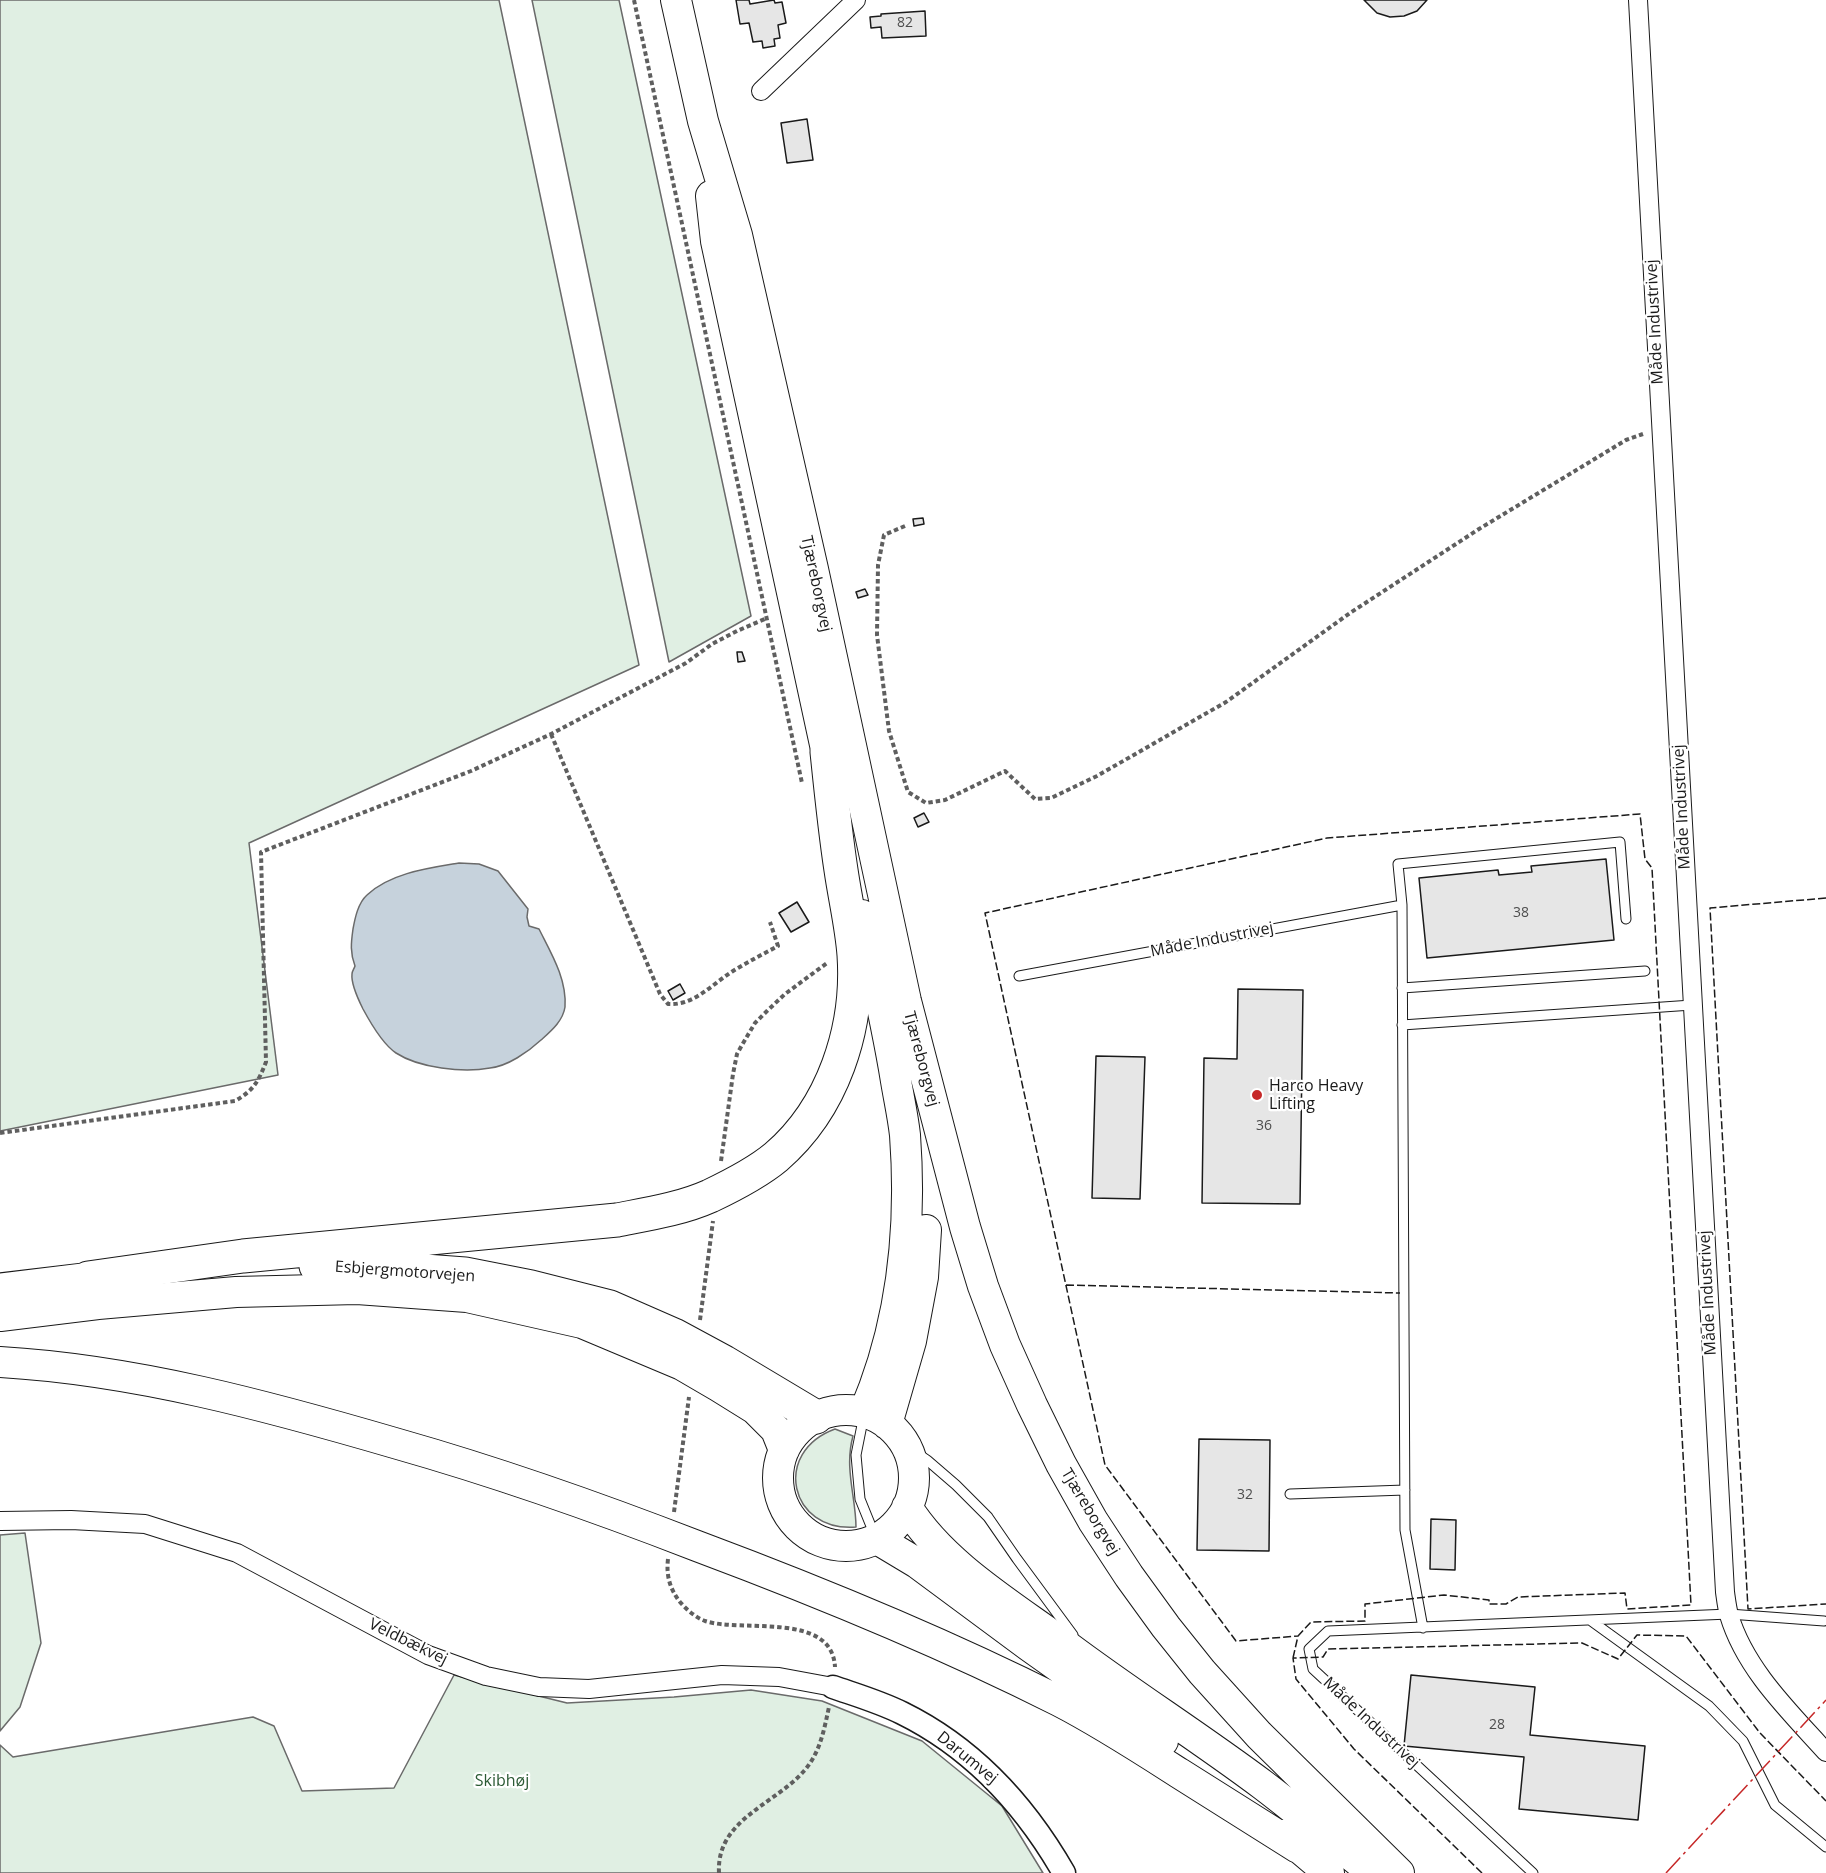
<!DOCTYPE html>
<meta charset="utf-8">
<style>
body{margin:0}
canvas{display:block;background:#fff}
</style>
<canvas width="1826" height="1873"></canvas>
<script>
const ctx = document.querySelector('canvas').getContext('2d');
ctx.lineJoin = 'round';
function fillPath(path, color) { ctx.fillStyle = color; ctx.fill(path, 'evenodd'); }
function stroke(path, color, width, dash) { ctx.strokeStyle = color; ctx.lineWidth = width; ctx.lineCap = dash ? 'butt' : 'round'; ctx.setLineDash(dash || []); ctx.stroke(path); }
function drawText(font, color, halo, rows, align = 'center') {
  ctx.font = font + ' "Open Sans",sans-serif'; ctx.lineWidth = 4.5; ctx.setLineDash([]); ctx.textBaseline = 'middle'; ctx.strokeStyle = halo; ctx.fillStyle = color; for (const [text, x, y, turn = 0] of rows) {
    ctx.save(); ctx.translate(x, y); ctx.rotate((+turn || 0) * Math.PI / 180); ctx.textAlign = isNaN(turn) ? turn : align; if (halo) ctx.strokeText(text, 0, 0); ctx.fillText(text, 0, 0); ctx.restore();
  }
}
const green = new Path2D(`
 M0,0H499L639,665L249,843L278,1075L0,1131Z
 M532,0H619L751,616L669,662Z
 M835,1429L853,1436C844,1468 856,1498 856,1527C789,1532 772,1452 835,1429Z
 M25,1533L41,1643L20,1707L0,1731V1535Z
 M454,1675L567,1703L674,1697L751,1690L822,1701L922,1741L1002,1806L1043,1873H0V1745L13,1757L253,1717L274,1726L302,1791L394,1788Z`);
const water = new Path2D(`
 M459,863L479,864L498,871L528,909L527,917L529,926L539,929C551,953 567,979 565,1007C563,1021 551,1031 541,1040C528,1052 508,1066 490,1068C463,1073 419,1068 396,1053C384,1045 370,1022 363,1009C359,1001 351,983 352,974C352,971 354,969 355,966C350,953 351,943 353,929C355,918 358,903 367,895C390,873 429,868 459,863Z`);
const building = new Path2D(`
 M736,0H749L750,4L774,0L775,3L782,2L786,23L778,25L780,38L774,39L775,46L763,48L762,41L753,42L749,23L740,24Z
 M1364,0H1427L1417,11L1404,16L1390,17L1377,13Z
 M925,11L926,36L882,38L881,27L871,28L870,17L881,16V14Z
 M807,119L813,160L787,163L781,123Z
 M923,518L924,524L914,526L913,519Z
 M865,589L868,595L858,598L856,592Z
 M737,652H742L745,661L738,662Z
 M924,813L929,822L918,827L914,818Z
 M1606,859L1614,940L1427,958L1419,878L1498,870L1499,875L1532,872L1531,866Z
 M797,902L809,922L791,932L779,913Z
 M680,984L685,993L673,1000L668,991Z
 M1238,989L1303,990L1300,1204L1202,1203L1204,1058L1237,1059Z
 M1096,1056L1145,1057L1140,1199L1092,1198Z
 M1199,1439L1270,1440L1269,1551L1197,1550Z
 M1431,1519L1456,1520L1455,1570L1430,1569Z
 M1411,1675L1535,1687L1530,1735L1645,1746L1638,1820L1519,1809L1524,1757L1404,1746Z`);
const path = new Path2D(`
 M634,0L802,783
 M905,526L884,535L878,565L877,635L889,731L908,792L926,803L945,800L1005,771L1035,799L1051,798L1097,776L1226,702L1350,613L1479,529L1626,440L1643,434
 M551,734L660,994L668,1004C694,1006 712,984 733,971C748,962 763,954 778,946L770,922
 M0,1133L235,1101C254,1090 258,1082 266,1062L261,852L471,771L551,734L686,663L712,644L737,631L767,618
 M721,1161L733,1074L737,1054L742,1045L755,1023L767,1011L785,994L827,963
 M700,1320L713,1221
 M674,1512L689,1397
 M668,1559C666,1576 670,1589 680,1602C687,1610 695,1617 705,1621C742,1633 832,1611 835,1667
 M719,1873C716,1820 774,1805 804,1771C820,1753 824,1730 829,1707`);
const service = new Path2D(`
 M1402,905L1398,864L1620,842L1626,919
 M1019,976L1402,905L1405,1530L1423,1628
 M1402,988L1645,971
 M1402,1025L1692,1005
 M864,1415L856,1455L860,1499L875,1536
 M905,1445L927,1460L956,1485L988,1517L1017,1559L1073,1635
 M1290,1494L1405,1490
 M1590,1620L1709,1706L1743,1741L1775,1805L1826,1847
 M1533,1873L1313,1669L1309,1649L1328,1631L1729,1614L1824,1621`);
const minor = new Path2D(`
 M1638,0L1725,1592C1726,1599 1727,1608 1729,1615C1745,1669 1789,1711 1826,1752
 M761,91L856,0
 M0,1521L71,1520L145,1524L237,1553L428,1655L486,1676L539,1687L589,1689L722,1675L779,1677L833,1687`);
const tertiary = new Path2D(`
 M833,1687C856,1695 880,1702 902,1713C973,1748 1025,1805 1064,1873`);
const trunk = new Path2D(`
 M676,0L703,121L737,235L813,569L906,1001L965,1227L983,1286L1005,1345L1032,1405L1061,1464L1093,1521L1129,1576L1166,1627L1202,1672L1259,1735L1399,1873
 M711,196L716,241L832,777
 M862,915C874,970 887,1025 896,1081C899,1099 903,1117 905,1135C912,1230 902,1325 864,1413
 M0,1316L98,1304L236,1292L357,1289L467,1297L582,1323L682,1365L718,1386L755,1409L776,1430L784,1450
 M0,1362C136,1370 268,1406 398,1444C500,1473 599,1508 697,1546C820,1592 942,1642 1059,1701C1100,1722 1140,1748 1179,1773C1219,1798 1259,1823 1298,1848
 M778 1478a68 68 0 1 1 136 0a68 68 0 1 1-136 0Z
 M887,1424L911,1341L923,1277L926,1230
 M907,1507C943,1565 1013,1606 1067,1646C1131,1694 1199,1737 1263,1785C1301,1814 1337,1844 1373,1873
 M877,1539L917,1563L1029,1646L1163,1741
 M1284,1835L1329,1873`);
const motorway = new Path2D(`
 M316,1266L384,1268L465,1274L531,1287L610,1307L674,1335L724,1362L816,1417
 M88,1278L243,1256L617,1220C648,1214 681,1209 710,1196C731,1186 758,1172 776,1157C833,1108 859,1029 854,955C852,927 845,898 841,870C835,831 831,791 827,752
 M0,1290L108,1277`);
const fence = new Path2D(`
 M1826,898L1710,908L1748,1609L1826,1604
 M1066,1285L1400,1293
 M1293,1658L1298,1636L1311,1622L1365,1621V1604L1444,1595L1489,1600V1604H1506L1518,1597L1625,1593L1627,1609L1691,1605L1652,868L1645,859L1640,814L1327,838L985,913L1105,1465L1236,1641L1298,1636
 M1482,1873L1354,1749L1296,1679L1293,1658L1323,1657L1328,1649L1582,1643L1618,1659L1637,1635L1686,1636L1760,1733L1826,1801`);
const power = new Path2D(`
 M1666,1873L1826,1700`);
const markers = [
 [1257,1095,6,"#c62828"]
];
const numberNames = [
 ["82",905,23],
 ["38",1521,913],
 ["36",1264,1126],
 ["32",1245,1495],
 ["28",1497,1725]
];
const streetNames = [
 ["Måde Industrivej",1655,322,-93],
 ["Tjæreborgvej",816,584,78],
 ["Måde Industrivej",1682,807,-93],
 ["Måde Industrivej",1212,940,-11],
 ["Tjæreborgvej",921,1059,75],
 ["Esbjergmotorvejen",405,1272,4],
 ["Måde Industrivej",1708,1293,-93],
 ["Tjæreborgvej",1090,1512,59],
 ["Veldbækvej",408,1642,26],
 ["Måde Industrivej",1371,1723,43],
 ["Darumvej",967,1758,39]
];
const poiNames = [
 ["Harco Heavy",1269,1086],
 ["Lifting",1269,1104]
];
const parkNames = [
 ["Skibhøj",502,1781]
];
fillPath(green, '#e0efe3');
stroke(green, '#6a6a6a', 1.5);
fillPath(water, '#c6d2dc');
stroke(water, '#6a6a6a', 1.5);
fillPath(building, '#e6e6e6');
stroke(building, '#1a1a1a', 1.5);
stroke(service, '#1a1a1a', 11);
stroke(minor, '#1a1a1a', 20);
stroke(tertiary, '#1a1a1a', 25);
stroke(trunk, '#1a1a1a', 32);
stroke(motorway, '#1a1a1a', 35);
stroke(path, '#5f5f5f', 4, [4.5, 3]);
stroke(service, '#fff', 9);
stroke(minor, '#fff', 18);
stroke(tertiary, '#fff', 22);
stroke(trunk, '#fff', 30);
stroke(motorway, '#fff', 33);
stroke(fence, '#1a1a1a', 1.5, [8, 3]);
stroke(power, '#c62828', 1.5, [21, 4.5, 3, 4.5]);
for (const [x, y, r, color] of markers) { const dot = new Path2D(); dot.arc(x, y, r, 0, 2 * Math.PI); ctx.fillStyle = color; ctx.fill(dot); stroke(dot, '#fff', 2); }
drawText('14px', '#4d4d4d', null, numberNames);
drawText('16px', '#1a1a1a', '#fff', streetNames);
drawText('16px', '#1a1a1a', '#fff', poiNames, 'left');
drawText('16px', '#2b5a34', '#fff', parkNames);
</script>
